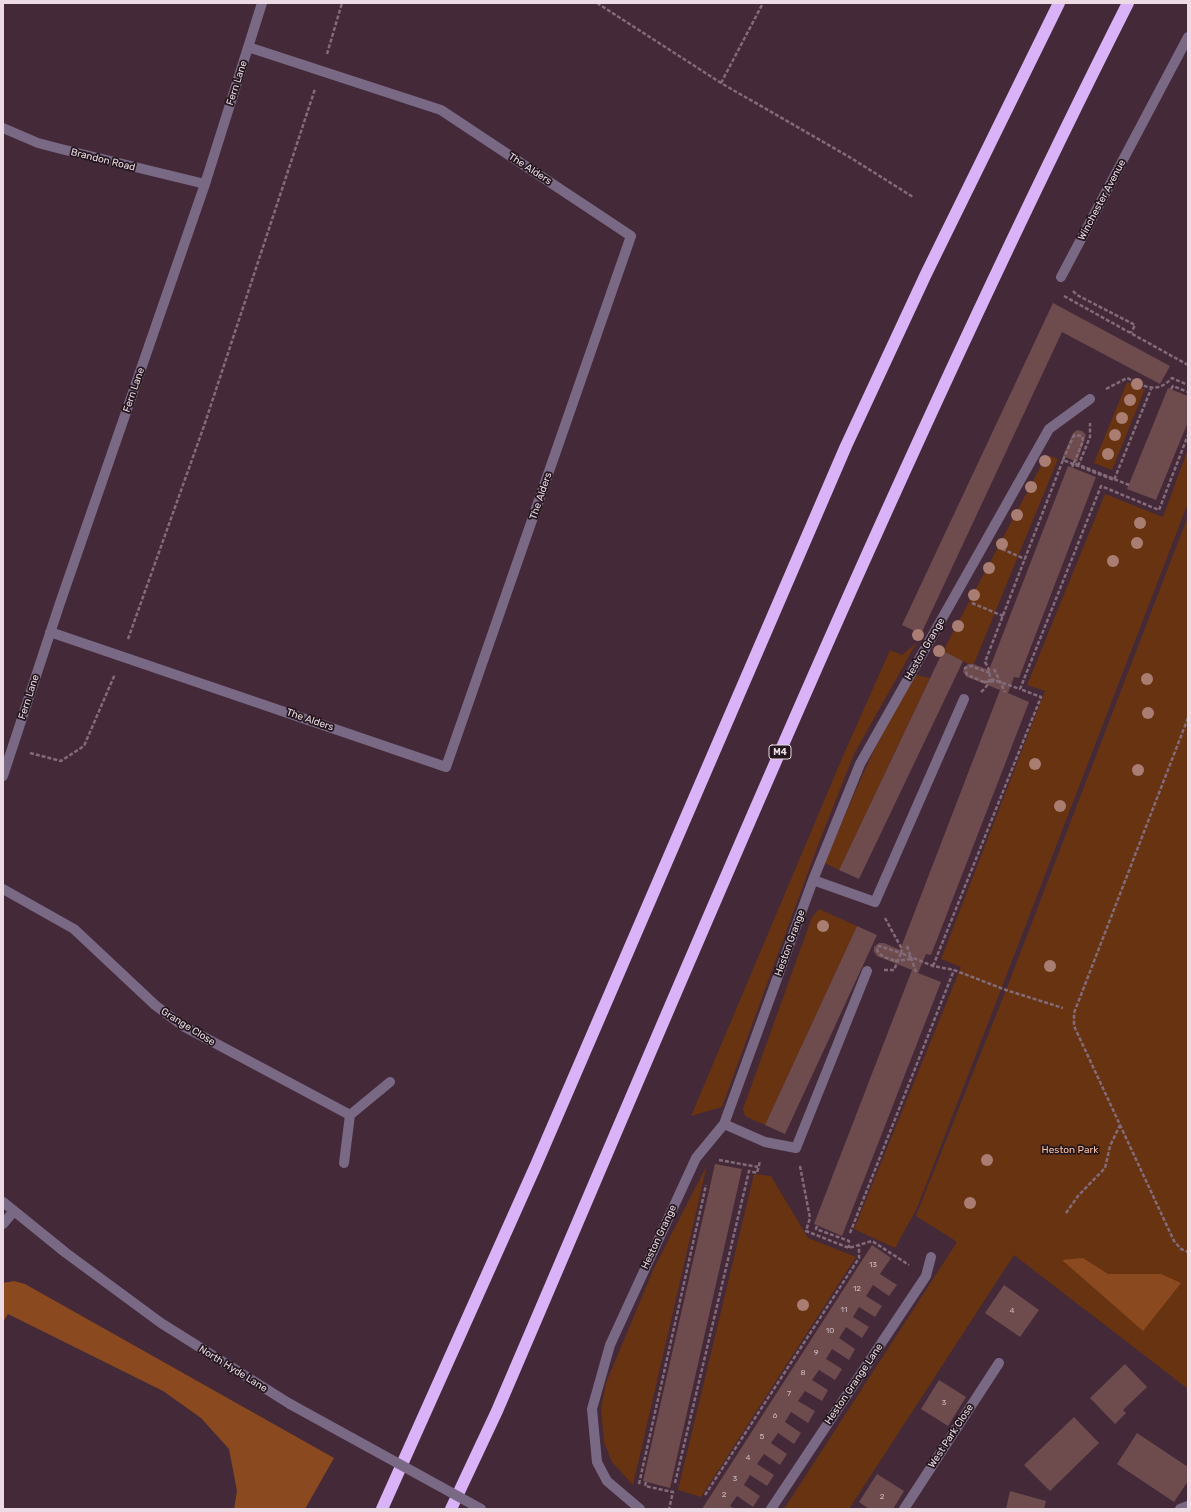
<!DOCTYPE html>
<style>
body{margin:0}
#map{position:relative;width:1191px;height:1512px;overflow:hidden;background:#442939;font-family:Rubik,sans-serif}
canvas{display:block}
.frame{position:absolute;inset:0;border:4px solid #ecdae4;pointer-events:none}
</style>
<div id="map">
<canvas width="1191" height="1512"></canvas>
<div class="frame"></div>
</div>
<script>
const ctx = document.querySelector('canvas').getContext('2d');
ctx.lineJoin = 'round';
function fillPath(path, color) { ctx.fillStyle = color; ctx.fill(path, 'evenodd'); }
function stroke(path, color, width, dash) { ctx.strokeStyle = color; ctx.lineWidth = width; ctx.lineCap = dash ? 'butt' : 'round'; ctx.setLineDash(dash || []); ctx.stroke(path); }
function drawText(font, color, halo, rows, align = 'center') {
  ctx.font = font + ' Rubik,sans-serif'; ctx.lineWidth = 3.5; ctx.setLineDash([]); ctx.textBaseline = 'middle'; ctx.strokeStyle = halo; ctx.fillStyle = color; for (const [text, x, y, turn = 0] of rows) {
    ctx.save(); ctx.translate(x, y); ctx.rotate((+turn || 0) * Math.PI / 180); ctx.textAlign = isNaN(turn) ? turn : align; if (halo) ctx.strokeText(text, 0, 0); ctx.fillText(text, 0, 0); ctx.restore();
  }
}
const green = new Path2D(`
 M1127,382L1145,389L1112,470L1094,463Z
 M1188,449V503L917,1208L895,1248L854,1229L961,967L941,959L1045,691L1027,685L1105,494L1163,517Z
 M1051,456L1058,459L973,666L943,651L1044,460Z
 M1188,516V1389L1014,1255L849,1509H784L957,1242L916,1216L1006,990Z
 M917,642L854,754L818,845L722,1107L691,1116L843,756L890,650L902,655Z
 M916,675L930,678L839,870L825,863C852,799 878,733 916,675Z
 M819,909L857,926L765,1125L745,1116L743,1109L812,917Z
 M707,1165L633,1485L612,1462L604,1442L601,1409L606,1383L654,1268Z
 M754,1174L771,1176L808,1238L856,1257L701,1497L678,1490Z`);
const forest = new Path2D(`
 M1083,1258L1108,1274H1161L1181,1283L1143,1331L1062,1260Z
 M14,1281L25,1284L334,1458L305,1509H234L237,1491L229,1449L201,1418L163,1391L8,1314L3,1322V1283Z`);
const building = new Path2D(`
 M1053,303L1170,366L1160,384L1062,332L921,634L902,625Z
 M1168,388L1188,396V422L1156,500L1127,489Z
 M1077,430L1082,431L1086,435L1077,462L1063,456L1073,433Z
 M1068,466L1096,477L1019,678L1014,677L1008,693L1029,702L931,955L926,954L918,973L941,982L842,1236L814,1224L912,970L877,956L874,952V947L879,943H884L900,950L1000,690L967,677L963,672L964,668L968,664H973L989,670Z
 M943,651L963,661L859,879L839,870Z
 M857,926L877,935L785,1134L765,1125Z
 M715,1164L742,1169L670,1488L643,1481Z
 M872,1245L891,1258L880,1274L897,1285L889,1296L873,1285L866,1296L882,1306L875,1317L859,1307L853,1317L869,1327L862,1338L846,1327L839,1338L855,1349L849,1360L832,1349L826,1359L842,1369L835,1380L819,1370L812,1380L828,1390L822,1401L805,1391L798,1401L815,1411L808,1423L791,1412L785,1422L801,1433L794,1444L778,1433L771,1443L787,1454L780,1465L764,1454L757,1464L774,1475L767,1486L750,1475L744,1485L760,1496L753,1507L737,1496L730,1506L735,1509H702Z
 M1004,1285L1039,1310L1020,1337L985,1313Z
 M1125,1364L1147,1387L1123,1410L1126,1413L1115,1424L1090,1398Z
 M939,1380L966,1397L948,1426L921,1409Z
 M1074,1417L1099,1443L1050,1491L1024,1465Z
 M1137,1433L1188,1467V1481L1174,1502L1117,1464Z
 M877,1474L904,1491L893,1509H869L859,1502Z
 M1010,1491L1046,1501L1044,1509H1006Z`);
const path = new Path2D(`
 M597,3L721,83L851,158L913,197
 M327,54L342,3
 M721,83L763,3
 M1073,291L1077,295L1135,325L1131,333
 M1064,296L1188,365
 M1106,389L1127,378C1145,386 1156,395 1172,378L1188,385
 M1171,389L1173,386L1188,392
 M1063,460L1073,437L1075,435L1082,436L1083,441L1074,463
 M1078,466L1090,437V423
 M1002,549L1025,559
 M972,603L1003,616
 M128,639L204,426L315,89
 M991,679L1020,689
 M984,682L967,675L965,668L971,666L990,673
 M981,692C992,683 992,673 985,662L1063,460L1114,480L1151,389
 M1188,718L1074,1013V1026L1174,1241L1181,1249L1188,1252
 M30,753L61,761L84,746L115,674
 M885,918L902,949L901,953L879,946L877,948C877,956 888,958 895,961
 M933,966L1041,697L1020,689L1101,486L1159,510L1188,435
 M884,970H894L901,953L933,966L954,970L1006,990L1063,1008
 M719,1160L758,1167
 M800,1166L810,1218L806,1231L849,1248L872,1241L909,1265
 M1066,1213L1078,1196L1105,1168L1110,1146L1120,1125
 M817,1226L816,1229L849,1241V1248
 M850,1233L954,970
 M646,1482L645,1486L673,1492L669,1509
 M675,1483L749,1171L757,1173L760,1161
 M639,1484L706,1185
 M705,1495L859,1258V1245`);
const minor = new Path2D(`
 M3,128L38,143L61,149L205,184
 M1061,277L1188,37
 M50,632L446,767L631,236L441,110L248,47
 M3,776L60,603L205,184L262,3
 M813,880L875,902L964,699
 M3,889L74,929L155,1005L183,1026L350,1115
 M724,1124L765,1142L796,1148L867,971
 M344,1163L350,1115L390,1082
 M3,1202L66,1253L161,1323L290,1404
 M3,1224L14,1211
 M640,1509L607,1481L597,1462L592,1409L610,1345L696,1158L724,1124L813,880L860,764L1049,429L1090,399
 M771,1509L926,1276L931,1257
 M904,1509L999,1363
 M1180,1509L1188,1506`);
const highway = new Path2D(`
 M382,1509L536,1165L846,446L926,274L1059,3
 M451,1509L497,1411C700,938 896,463 1128,3`);
const pathBridge = new Path2D(`
 M1072,467L1074,463L1129,485
 M994,669L1005,692
 M984,682L998,681
 M907,946L916,972
 M895,961L911,959`);
const minorBridge = new Path2D(`
 M290,1404L481,1509`);
const trees = [
 [1137,384],
 [1130,400],
 [1122,418],
 [1115,435],
 [1108,454],
 [1045,461],
 [1031,487],
 [1017,515],
 [1140,523],
 [1137,543],
 [1002,544],
 [1113,561],
 [989,568],
 [974,595],
 [958,626],
 [918,635],
 [939,651],
 [1147,679],
 [1148,713],
 [1035,764],
 [1138,770],
 [1060,806],
 [823,926],
 [1050,966],
 [987,1160],
 [970,1203],
 [803,1305]
];
const numberNames = [
 ["13",873,1265],
 ["12",857,1289],
 ["11",844,1310],
 ["4",1012,1311],
 ["10",830,1331],
 ["9",816,1353],
 ["8",803,1373],
 ["7",789,1394],
 ["3",944,1403],
 ["6",775,1416],
 ["5",762,1437],
 ["4",748,1458],
 ["3",735,1479],
 ["2",724,1495],
 ["2",882,1497]
];
const shields = [
 [780,752,22]
];
const shieldNames = [
 ["M4",780,752]
];
const streetNames = [
 ["Fern Lane",237,83,-72],
 ["Brandon Road",103,160,14],
 ["The Alders",530,169,33],
 ["Winchester Avenue",1102,200,-62],
 ["Fern Lane",134,390,-71],
 ["The Alders",541,496,-71],
 ["Heston Grange",925,649,-60],
 ["Fern Lane",29,697,-72],
 ["The Alders",310,720,19],
 ["Heston Grange",790,943,-70],
 ["Grange Close",188,1027,32],
 ["Heston Grange",659,1237,-65],
 ["North Hyde Lane",233,1369,32],
 ["Heston Grange Lane",854,1384,-56],
 ["West Park Close",951,1436,-57]
];
const parkNames = [
 ["Heston Park",1070,1150]
];
fillPath(green, '#673311');
fillPath(forest, '#8b491f');
fillPath(building, '#6e4c4d');
stroke(path, '#836b79', 2.5, [4, 2]);
stroke(minor, '#796985', 10);
stroke(highway, '#dab2f7', 12);
stroke(pathBridge, '#836b79', 2.5, [4, 2]);
stroke(minorBridge, '#796985', 10);
ctx.fillStyle = '#a97d72';
for (const [x, y] of trees) { ctx.beginPath(); ctx.arc(x, y, 6, 0, 2 * Math.PI); ctx.fill(); }
drawText('8px', '#ccb6be', null, numberNames);
for (const [x, y, w] of shields) { const box = new Path2D(); box.roundRect(x - w / 2, y - 7, w, 14, 3); ctx.fillStyle = '#23161d'; ctx.fill(box); stroke(box, '#ecdae4', 1); }
drawText('bold 9px', '#ecdae4', null, shieldNames);
drawText('10px', '#ecdae4', '#23161d', streetNames);
drawText('10px', '#fcc1a1', '#23161d', parkNames);
</script>
